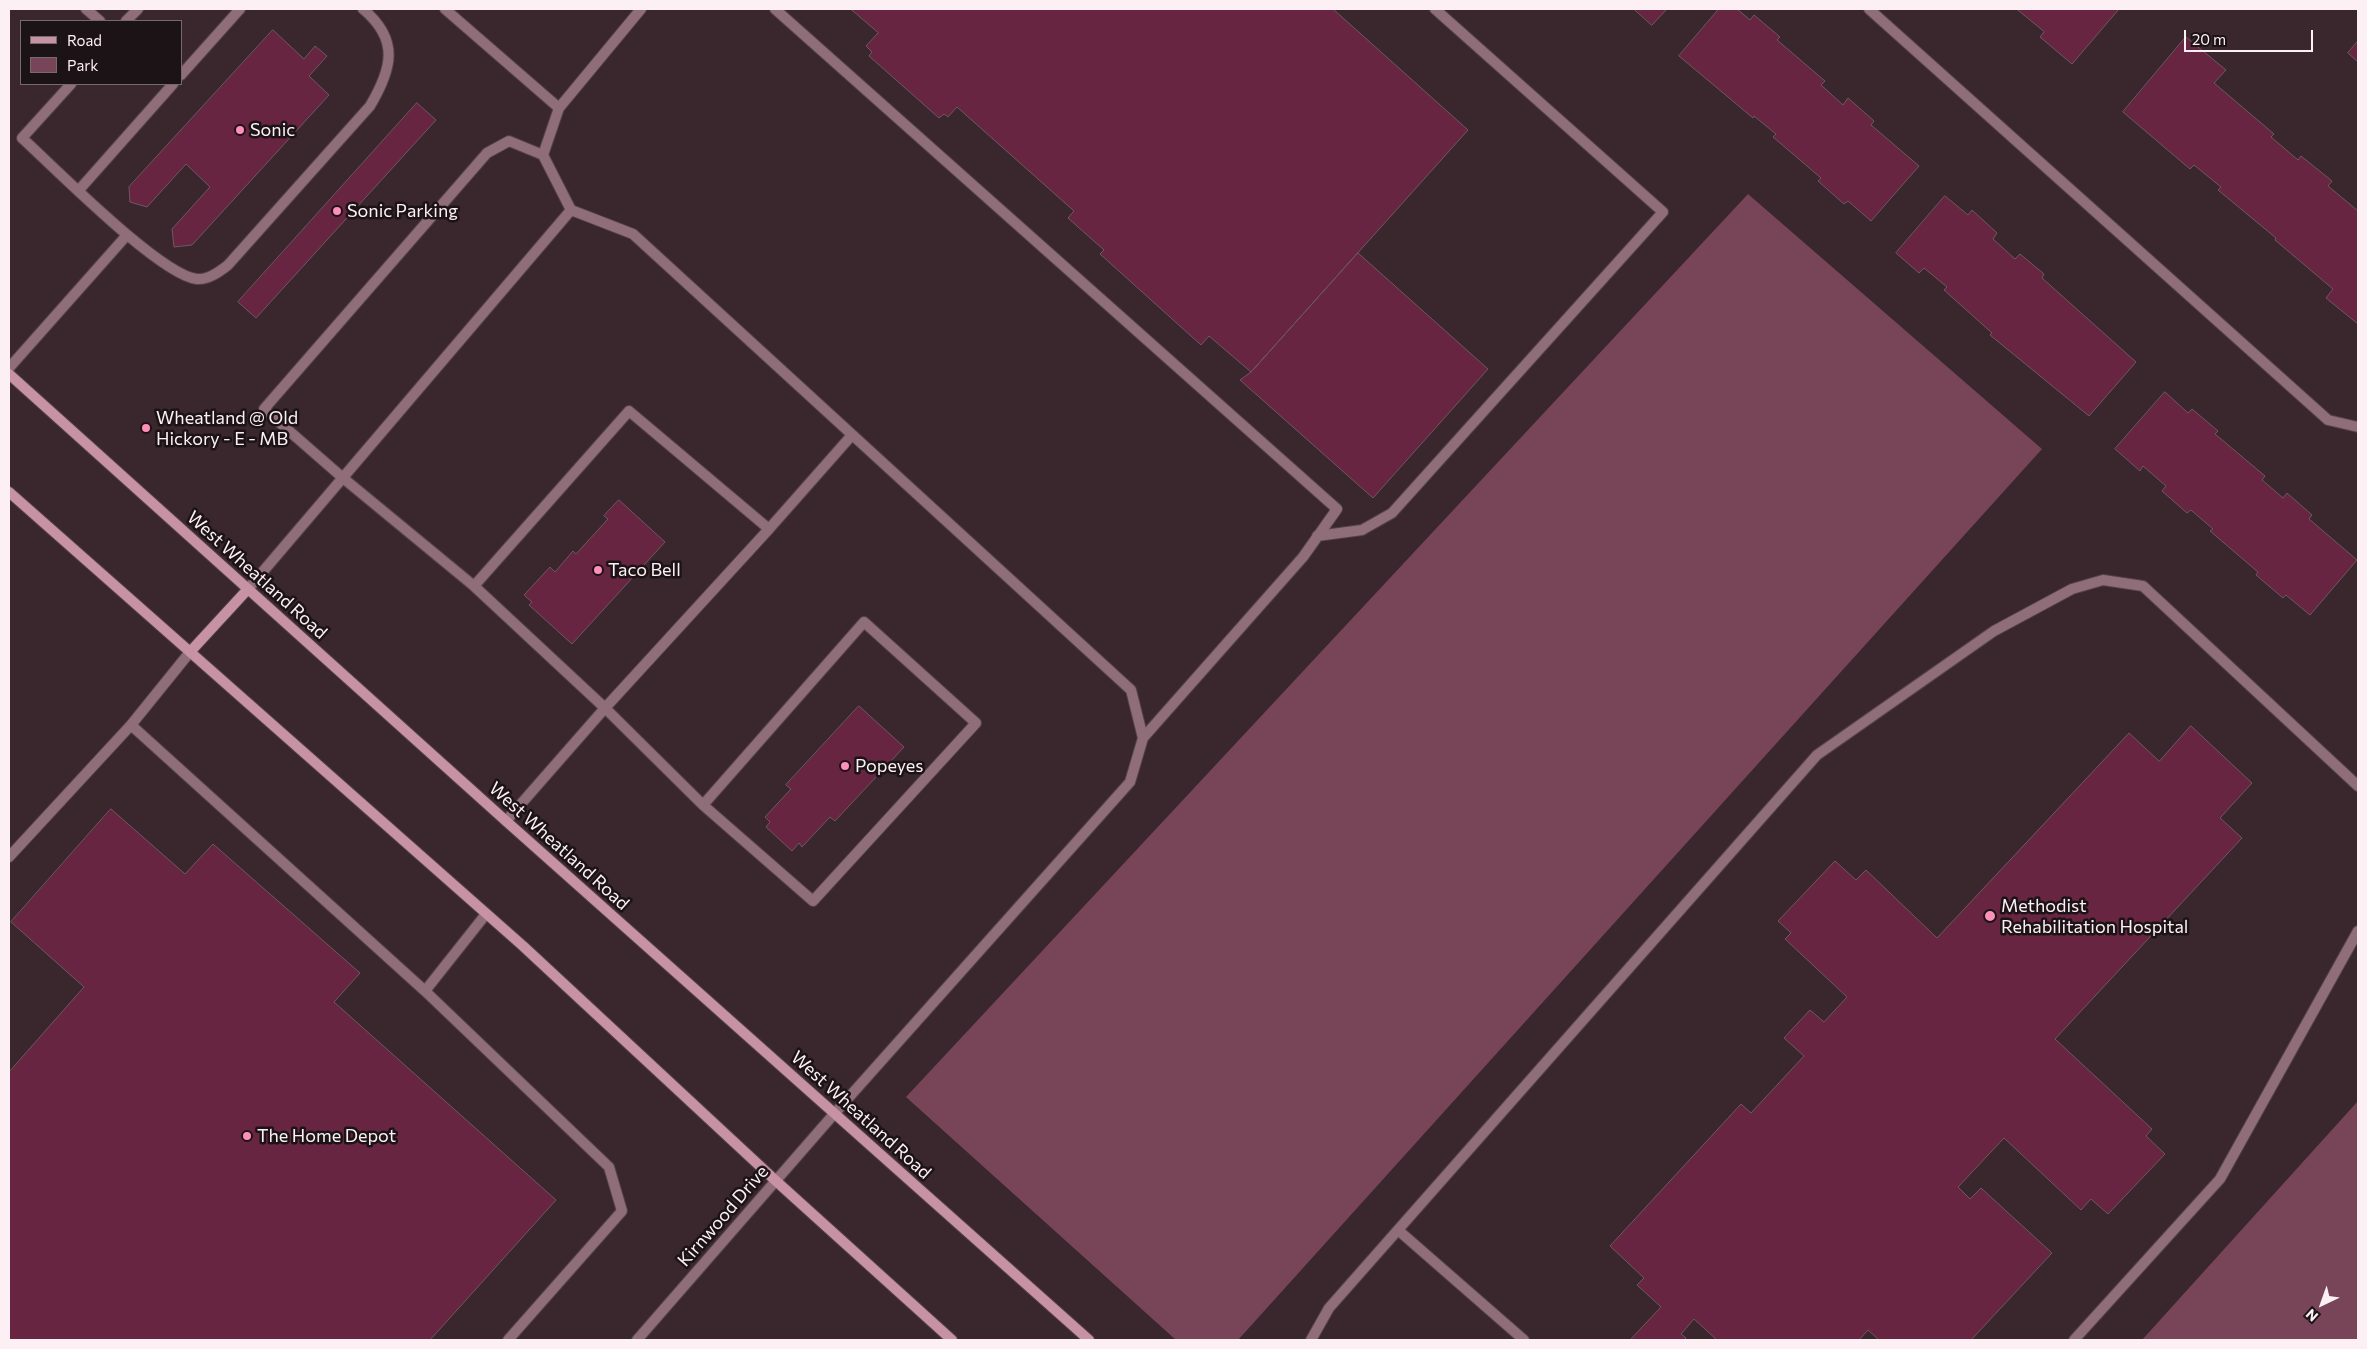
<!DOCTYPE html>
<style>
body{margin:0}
#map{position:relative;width:2367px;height:1349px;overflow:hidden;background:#3a272e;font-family:Commissioner,sans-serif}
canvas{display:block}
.frame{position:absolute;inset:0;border:10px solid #fdf0f4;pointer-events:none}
.legend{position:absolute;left:20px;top:20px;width:162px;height:65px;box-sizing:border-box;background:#1b1316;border:1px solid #756b6f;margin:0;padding:6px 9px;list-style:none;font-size:15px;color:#fdf0f4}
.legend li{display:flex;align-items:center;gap:10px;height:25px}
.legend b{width:25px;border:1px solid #756b6f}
.north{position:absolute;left:2297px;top:1279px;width:50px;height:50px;-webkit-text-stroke:4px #1b1316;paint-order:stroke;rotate:222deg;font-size:14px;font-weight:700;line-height:20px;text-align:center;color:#fdf0f4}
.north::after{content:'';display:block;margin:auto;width:18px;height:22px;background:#fdf0f4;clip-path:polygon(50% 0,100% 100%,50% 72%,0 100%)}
.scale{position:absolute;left:2184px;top:30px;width:129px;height:22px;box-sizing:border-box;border:2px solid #fdf0f4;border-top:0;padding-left:6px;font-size:15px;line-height:18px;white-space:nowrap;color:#fdf0f4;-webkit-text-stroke:4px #1b1316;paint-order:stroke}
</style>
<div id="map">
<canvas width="2367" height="1349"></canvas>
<div class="frame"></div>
<ul class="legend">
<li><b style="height:6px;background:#c792a4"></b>Road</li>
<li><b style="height:14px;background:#774557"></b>Park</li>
</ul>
<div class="north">N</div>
<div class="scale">20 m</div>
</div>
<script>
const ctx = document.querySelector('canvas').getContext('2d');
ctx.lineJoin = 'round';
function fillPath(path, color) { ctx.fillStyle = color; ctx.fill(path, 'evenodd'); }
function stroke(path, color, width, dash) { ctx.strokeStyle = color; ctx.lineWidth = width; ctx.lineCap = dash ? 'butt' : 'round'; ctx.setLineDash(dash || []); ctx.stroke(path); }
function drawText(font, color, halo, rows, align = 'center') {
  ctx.font = font + ' Commissioner,sans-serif'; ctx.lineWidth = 5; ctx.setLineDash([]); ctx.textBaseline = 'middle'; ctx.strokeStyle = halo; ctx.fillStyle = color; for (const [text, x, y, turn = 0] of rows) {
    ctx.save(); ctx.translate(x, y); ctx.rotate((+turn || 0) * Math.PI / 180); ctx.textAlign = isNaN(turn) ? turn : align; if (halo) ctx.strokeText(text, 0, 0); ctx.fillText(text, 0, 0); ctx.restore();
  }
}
const green = new Path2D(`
 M1748,194L2042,449L1238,1340H1176L906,1097Z
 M2358,1101V1340H2142Z`);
const building = new Path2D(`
 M851,9H1333L1468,130L1251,372L1209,336L1201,345L1100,254L1104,250L1068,218L1074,211L957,107L948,117L944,114L939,118L869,56L872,52L866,46L878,33Z
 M1634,9H1667L1652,25Z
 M1719,9H1737L1750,20L1754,15L1780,37L1777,40L1825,81L1821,85L1843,105L1848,98L1874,121L1871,125L1919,166L1871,221L1848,201L1844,204L1818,181L1821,178L1773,137L1776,134L1754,116L1753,118L1679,56Z
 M2017,9H2119L2072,64L2040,37L2044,32Z
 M273,30L304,59L315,46L327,56L309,76L329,95L192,245L174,247L172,229L210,187L186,164L147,207L130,202L129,187Z
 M2186,37L2226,70L2214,83L2274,134L2271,137L2298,160L2301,156L2332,181L2328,186L2358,211V324L2326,298L2333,289L2275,240L2276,238L2218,190L2221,187L2194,165L2190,169L2123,112Z
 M2358,41V62L2348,53Z
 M417,103L436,120L256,318L238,302Z
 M1945,196L1968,215L1972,210L1997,233L1993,239L2015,259L2020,254L2044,274L2042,278L2136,362L2089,416L1990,335L1992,333L1944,290L1947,287L1924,268L1919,273L1896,253Z
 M1358,253L1488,369L1373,498L1240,380L1251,372Z
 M2165,392L2188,413L2192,409L2218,431L2215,434L2265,476L2262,480L2283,498L2287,493L2312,515L2309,519L2357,560L2310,615L2286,595L2283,598L2256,575L2258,572L2210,531L2213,529L2191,510L2187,513L2162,491L2166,486L2143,466L2140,471L2115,449Z
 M619,500L665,542L572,644L529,605L532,602L524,595L550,567L555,572L573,551L576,554L608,519L604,516Z
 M859,706L904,747L835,821L830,817L802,847L799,843L792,851L766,827L770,822L765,817L791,789L786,785Z
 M2191,726L2252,783L2220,818L2242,838L2055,1039L2152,1129L2146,1136L2165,1154L2108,1214L2091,1199L2081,1210L2004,1138L1958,1187L1970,1199L1981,1188L2052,1253L1971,1340H1879L1868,1330L1859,1340H1717L1694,1319L1681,1334L1686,1338L1684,1340H1630L1661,1307L1637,1285L1644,1278L1610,1246L1741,1104L1751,1113L1804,1056L1784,1038L1810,1010L1824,1022L1847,997L1785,939L1791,933L1778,921L1835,861L1856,880L1866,870L1937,938L2129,733L2159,761Z
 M111,809L185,874L213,844L360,973L334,1002L556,1200L430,1340H9V1072L84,987L11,922Z`);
const service = new Path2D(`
 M86,9L100,21
 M775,9L1337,509L1303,557L1143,738
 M1869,9L2328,420L2358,427
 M126,21L138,9
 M181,75L240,9
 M71,84L22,138C54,167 160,275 197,279C209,280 220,271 228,265L370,106C392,69 400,40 363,9
 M559,108L641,9
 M79,190L173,84
 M571,210L633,234L1131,690L1143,738L1130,782L834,1114
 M9,368L127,235
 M769,529L852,435
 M1317,536L1362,530L1392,513L1663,212L1435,9
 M474,586L343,478L264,409L487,153L509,141L543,155
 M248,589L571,210L543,155L559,108L445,9
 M864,622L976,723L813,901L703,805Z
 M190,652L131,725L425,991L609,1167L622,1211L508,1340
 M506,821L605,708L769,529L629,411L474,586L605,708L703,805
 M9,857L131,725
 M425,991L486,914
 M1398,1230L1524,1340
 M1311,1340L1329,1308L1817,755L1994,631L2072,589L2103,580L2143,586L2358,786
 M2074,1340L2220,1179L2358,931`);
const tertiary = new Path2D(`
 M637,1340L834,1114`);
const secondary = new Path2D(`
 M9,374L506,821L1089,1340
 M9,492L523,946L776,1181L952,1340
 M190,652L248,589`);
const markers = [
 [240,130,5,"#ff8eb9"],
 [337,211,5,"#ff8eb9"],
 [146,428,5,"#ff8eb9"],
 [598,570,5,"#ff8eb9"],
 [845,766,5,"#ff8eb9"],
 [1990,916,6,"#ff8eb9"],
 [247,1136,5,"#ff8eb9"]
];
const poiNames = [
 ["Sonic",250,130],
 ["Sonic Parking",347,211],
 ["Wheatland @ Old",156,418],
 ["Hickory - E - MB",156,439],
 ["Taco Bell",608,570],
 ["Popeyes",855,766],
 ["Methodist",2001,906],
 ["Rehabilitation Hospital",2001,927],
 ["The Home Depot",257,1136]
];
const streetNames = [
 ["West Wheatland Road",257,575,42],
 ["West Wheatland Road",559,846,42],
 ["West Wheatland Road",861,1115,42],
 ["Kirnwood Drive",723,1216,-49]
];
fillPath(green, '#774557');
fillPath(building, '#672541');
stroke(building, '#6e5860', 1);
stroke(service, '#55434a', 12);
stroke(tertiary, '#55434a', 12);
stroke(secondary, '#55434a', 12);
stroke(service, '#8f6e79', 10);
stroke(tertiary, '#8f6e79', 10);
stroke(secondary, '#c792a4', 10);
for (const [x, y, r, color] of markers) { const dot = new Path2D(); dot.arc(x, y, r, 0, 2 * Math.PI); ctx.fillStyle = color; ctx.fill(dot); stroke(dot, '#1b1316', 2); }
drawText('18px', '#fdf0f4', '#1b1316', poiNames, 'left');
drawText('18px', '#fdf0f4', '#1b1316', streetNames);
</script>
